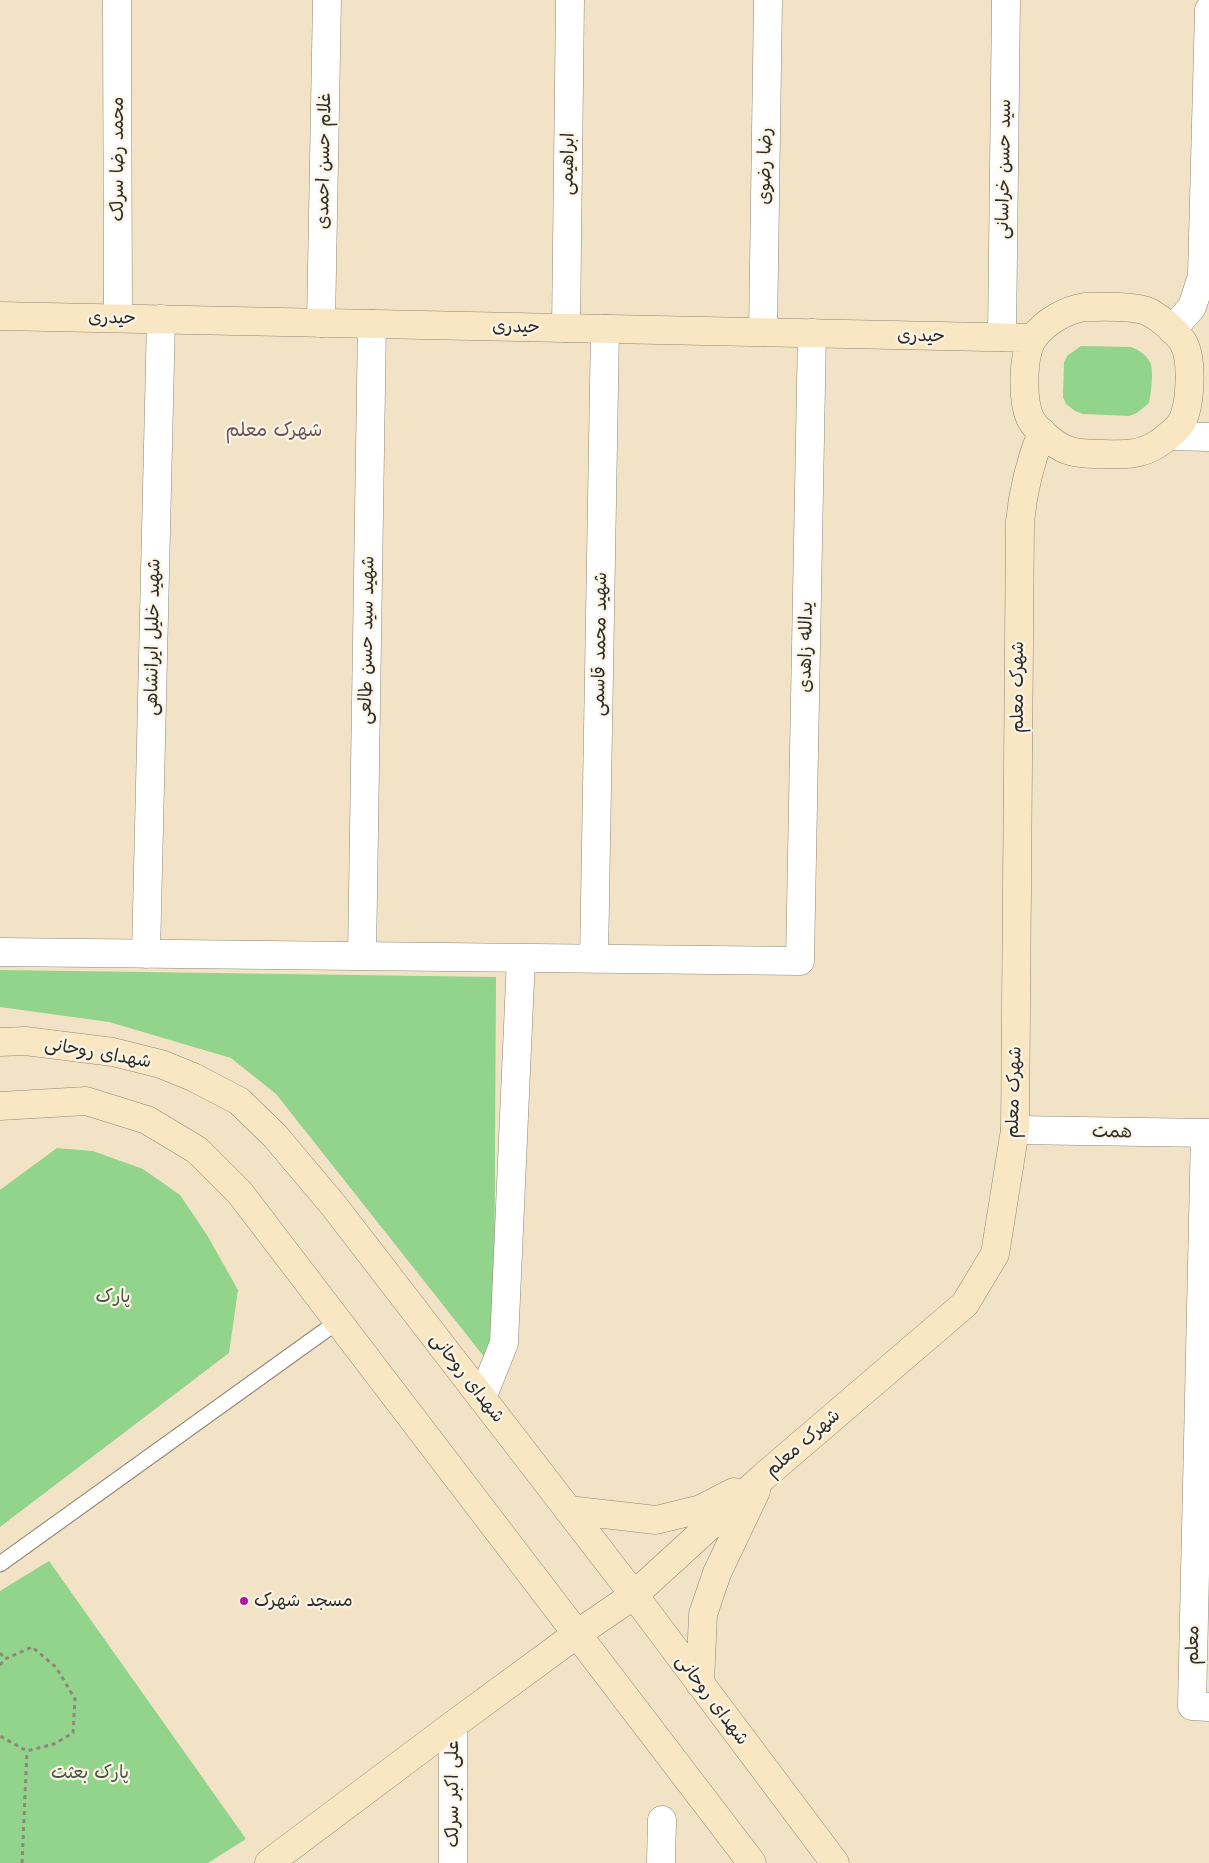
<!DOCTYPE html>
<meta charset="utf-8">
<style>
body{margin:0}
canvas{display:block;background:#f3e3c6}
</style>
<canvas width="1209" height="1863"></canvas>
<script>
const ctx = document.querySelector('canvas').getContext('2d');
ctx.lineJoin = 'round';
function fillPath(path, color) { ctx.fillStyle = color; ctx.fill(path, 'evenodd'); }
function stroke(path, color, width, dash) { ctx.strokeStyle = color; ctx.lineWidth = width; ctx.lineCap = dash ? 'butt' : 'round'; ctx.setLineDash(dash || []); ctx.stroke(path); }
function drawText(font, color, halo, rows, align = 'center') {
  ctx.font = font + ' "Comic Neue","Playpen Sans Arabic",sans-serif'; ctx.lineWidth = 4.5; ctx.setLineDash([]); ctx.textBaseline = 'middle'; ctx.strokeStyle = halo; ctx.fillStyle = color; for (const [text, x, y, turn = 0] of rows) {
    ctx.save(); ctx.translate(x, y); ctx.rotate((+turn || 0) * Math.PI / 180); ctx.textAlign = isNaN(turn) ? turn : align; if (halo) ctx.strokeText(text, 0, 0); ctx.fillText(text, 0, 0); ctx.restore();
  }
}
const green = new Path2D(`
 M1081,346L1131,347C1137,349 1147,355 1150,362C1154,369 1151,395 1149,403L1137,413L1129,416L1083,414L1075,411L1066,404L1063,397L1064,362L1068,355Z
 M0,970L496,977L494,1331L485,1358L276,1094L231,1058L109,1022L0,1007Z
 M57,1148L93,1151L143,1169L180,1195L207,1235L238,1290L229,1353L0,1527V1190Z
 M49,1561L246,1839L208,1863H0V1591Z`);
const path = new Path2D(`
 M0,1653L5,1659
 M0,1665L5,1659L32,1647L56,1667L75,1699L73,1733L54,1744L27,1751L0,1736
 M22,1863L27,1751`);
const lane = new Path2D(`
 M0,1564L337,1322`);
const street = new Path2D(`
 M117,0L118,318
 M321,323L327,0
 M566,328L570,0
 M1172,330L1192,307L1202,276L1209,10
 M763,332L768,0
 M1002,337L1006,0
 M1169,436L1209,437
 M0,952L800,961L812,333
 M146,954L161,319
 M362,956L372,324
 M594,959L605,329
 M1015,1130L1209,1133
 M1205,1133L1192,1706L1209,1707
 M482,1398L504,1343L521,958
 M453,1725V1863
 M661,1863L662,1820`);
const secondary = new Path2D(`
 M1085,307C1102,307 1133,305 1149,312C1160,318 1176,331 1183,342C1193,359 1191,406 1181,423C1176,431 1166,438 1159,443C1142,455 1124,455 1104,454C1092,454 1079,454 1067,450C1056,446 1035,429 1030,418C1022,400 1022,353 1034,337C1046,321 1066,310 1085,307Z
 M0,316L1033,338
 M0,1042L25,1041L113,1052L161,1064L193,1077L239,1101L275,1136L334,1206L482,1398L634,1595L835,1863
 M0,1106L86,1101L147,1120L197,1150L240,1193L752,1863
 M568,1510L656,1520L701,1509L734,1492
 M700,1684L703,1614L717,1573L756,1491
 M269,1863L453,1725L577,1634L634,1595L762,1478L965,1304L995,1254L1015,1130L1020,522C1023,490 1030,462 1042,432`);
const markers = [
 [244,1601,5,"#b5179e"]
];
const streetNames = [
 ["محمد رضا سرلک",118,159,-90],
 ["غلام حسن احمدی",324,161,-89],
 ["ابراهیمی",568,164,-89],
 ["رضا رضوی",765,166,-89],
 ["سید حسن خراسانی",1004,169,-89],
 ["حیدری",112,318,1],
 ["حیدری",516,327,1],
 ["حیدری",921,336,1],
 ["شهید خلیل ایرانشاهی",153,637,-89],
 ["شهید سید حسن طالعی",367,640,-89],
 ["شهید محمد قاسمی",600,644,-89],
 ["یدالله زاهدی",806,647,-89],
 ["شهرک معلم",1018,687,-90],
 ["شهدای روحانی",98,1053,10],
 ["شهرک معلم",1014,1092,-88],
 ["همت",1112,1132,1],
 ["شهدای روحانی",467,1378,52],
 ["شهرک معلم",803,1443,-41],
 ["معلم",1193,1645,-89],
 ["شهدای روحانی",712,1700,53],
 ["علی اکبر سرلک",453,1794,-90]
];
const parkNames = [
 ["پارک",113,1297],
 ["پارک بعثت",90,1773]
];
const poiNames = [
 ["مسجد شهرک",254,1601]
];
const neighbourhoodNames = [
 ["شهرک معلم",274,431]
];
fillPath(green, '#92d48b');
stroke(lane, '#8f8778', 17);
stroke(street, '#8f8778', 29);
stroke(secondary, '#8f8778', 29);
stroke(path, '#8f8778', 3, [4, 4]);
stroke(lane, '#fff', 15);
stroke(street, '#fff', 28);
stroke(secondary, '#f9e7c3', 28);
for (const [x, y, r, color] of markers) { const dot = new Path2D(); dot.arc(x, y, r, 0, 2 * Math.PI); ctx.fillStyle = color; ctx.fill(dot); stroke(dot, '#fcf5e5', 2); }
drawText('18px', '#2b2b2b', '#fcf5e5', streetNames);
drawText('18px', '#455543', '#fcf5e5', parkNames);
drawText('18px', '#2b2b2b', '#fcf5e5', poiNames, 'left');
drawText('19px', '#68535b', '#fcf5e5', neighbourhoodNames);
</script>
